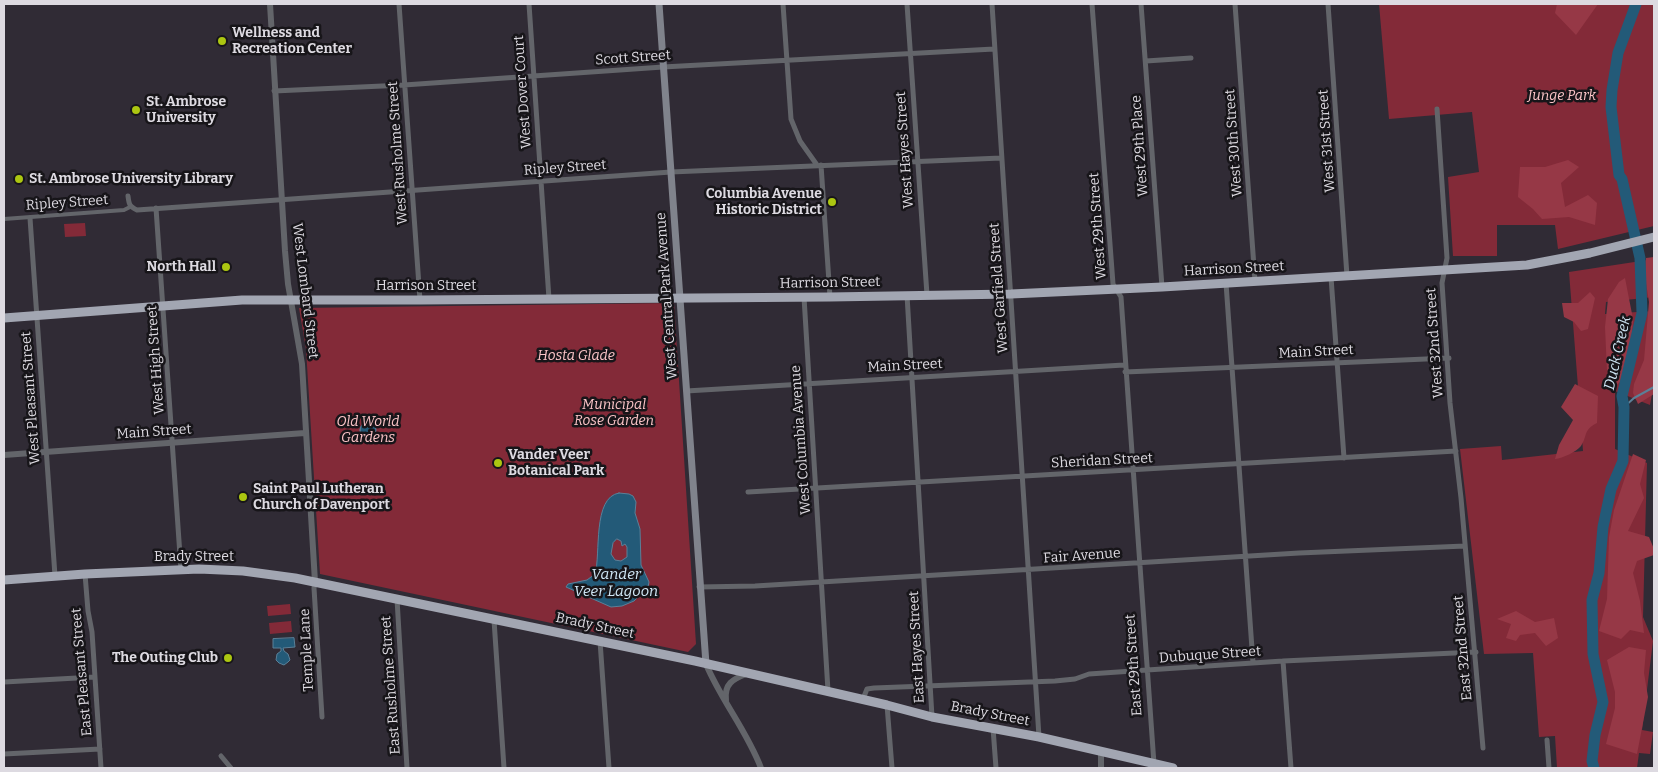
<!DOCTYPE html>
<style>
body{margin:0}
#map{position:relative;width:1658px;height:772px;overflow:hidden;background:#302b35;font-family:Bitter,serif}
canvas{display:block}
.frame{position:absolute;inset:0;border:5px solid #dddae1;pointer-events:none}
</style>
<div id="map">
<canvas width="1658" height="772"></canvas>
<div class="frame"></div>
</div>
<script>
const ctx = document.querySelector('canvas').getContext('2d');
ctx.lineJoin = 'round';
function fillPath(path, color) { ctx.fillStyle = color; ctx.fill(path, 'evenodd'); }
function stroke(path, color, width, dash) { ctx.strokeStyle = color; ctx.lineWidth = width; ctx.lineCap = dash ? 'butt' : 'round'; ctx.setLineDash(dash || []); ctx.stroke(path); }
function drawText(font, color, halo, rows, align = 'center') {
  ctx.font = font + ' Bitter,serif'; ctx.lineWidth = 5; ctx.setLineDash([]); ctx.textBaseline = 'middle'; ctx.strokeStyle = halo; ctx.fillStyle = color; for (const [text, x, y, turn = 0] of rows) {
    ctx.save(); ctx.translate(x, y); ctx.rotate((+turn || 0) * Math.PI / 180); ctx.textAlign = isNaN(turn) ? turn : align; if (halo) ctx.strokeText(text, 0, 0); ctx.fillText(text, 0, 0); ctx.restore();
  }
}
const green = new Path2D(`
 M1379,4H1654V226L1558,249L1555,225H1497V256H1453L1448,177L1479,172L1472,112L1389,119Z
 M85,223L86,236L65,237L64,224Z
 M1654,259V297L1606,302L1605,314L1654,311V383L1650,405L1615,391V449L1647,463L1643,617L1653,641L1642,730L1653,732L1650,754L1639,753L1637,768H1557L1555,736L1539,737L1533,653L1484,654L1460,449L1501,446L1502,460L1583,451L1569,272Z
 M674,303L696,644L688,652L320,574L306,349L299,308Z
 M290,604L291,614L268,616L267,606Z
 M291,621L292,632L270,634L269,623Z`);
const forest = new Path2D(`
 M1557,4H1598L1576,35L1555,13Z
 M1568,160L1579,167L1561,183L1565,207L1588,195L1597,203L1595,225L1569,217L1542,219L1533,209L1518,197L1520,167H1545Z
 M1654,257V394L1638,404L1633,393L1634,384L1644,360L1649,302L1645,276L1646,258Z
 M1625,278L1633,319L1631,345L1620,382L1611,390L1607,371L1605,327L1608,299L1619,282Z
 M1590,292L1595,298L1588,329L1581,331L1574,322L1564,317L1562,303H1578Z
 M1575,384L1598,396L1597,423C1583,430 1588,435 1581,446C1576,452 1563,458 1555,459L1559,445L1573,420L1561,407Z
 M1633,454L1646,460L1640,484L1644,498L1628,531L1649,537L1654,549V555L1637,561L1633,573L1640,601L1644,633L1630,630L1621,639L1599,631L1607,599L1609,537L1614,510Z
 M1516,611L1535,622L1554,618L1558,638L1546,646L1535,633L1520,635L1516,641L1506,638L1511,624L1497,619Z
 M1629,647L1646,650L1644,673L1648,697L1637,754L1606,744L1615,708V692L1607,660Z`);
const water = new Path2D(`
 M360 430a8 8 0 1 1 16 0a8 8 0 1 1-16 0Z
 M619,493L629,494L633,496L636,502L635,513L640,529L641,565L649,582L648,587L634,601L622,606L611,607L566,587L568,584L587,580L595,574C601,555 592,497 619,493ZM617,539L621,541L622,546L625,544L627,547V557L621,561L615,560L611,554L613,543Z
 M294,638L295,647L283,648L284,651L288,654L290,660L288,662L284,665L279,663L276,660L277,654L281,651V648H273V639Z`);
const stream = new Path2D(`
 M1624,407L1634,398L1654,387`);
const river = new Path2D(`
 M1594,768L1592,761L1595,735L1603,702L1593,654L1592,600L1599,573L1603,527L1611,489L1623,461L1624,407L1622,396L1642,313L1640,258L1622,179L1619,175L1611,107L1612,90L1618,53L1636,4`);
const pedestrian = new Path2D(`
 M4,219L124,210L130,207`);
const minor = new Path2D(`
 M399,4L420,300
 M529,4L549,299
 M783,4L791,119L800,141L817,165
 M907,4L927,295
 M992,4L1039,737
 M1092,4L1113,284L1121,297L1154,764
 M1141,4L1162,287
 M1235,4L1255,281
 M1328,4L1347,276
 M1146,61L1191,58
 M274,91L404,85L663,67L994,49
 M1437,109L1447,258L1442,283L1450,403L1461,498L1483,748
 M821,165L830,297
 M128,196C129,204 129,206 137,210L671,172L1001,158
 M156,208L181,570
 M30,218L55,576
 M1331,277L1344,458
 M1226,283L1253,663
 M907,295L932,717
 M804,297L828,691
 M1125,372L1449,358
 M686,391L1124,365
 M748,492L1456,451
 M85,574L88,611L92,632L101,768
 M315,582L314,588L322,717
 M699,587L755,586L1299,553L1465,546
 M397,599L407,768
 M494,620L504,768
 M600,641L609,768
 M1283,661L1291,768
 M4,682L95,677
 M863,699L867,689L874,688L1055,681L1075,679L1089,674L1147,670L1283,661L1476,652
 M887,705L892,768
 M993,728L996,768
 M1547,740L1549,768
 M4,754L100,749
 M221,756L231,768`);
const tertiary = new Path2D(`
 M270,4L285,251L288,284L302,364L315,582
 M4,455L305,433
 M706,664C721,700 747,731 761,768
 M726,700C724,684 733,679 746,674
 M1101,751V768`);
const secondary = new Path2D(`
 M659,4L706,664`);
const trunk = new Path2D(`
 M4,318L242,300H420L830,297L1011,294L1162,287L1527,265L1590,253L1654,237
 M4,580L85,574L199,569L243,571L295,578L695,661L887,705L932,717L1039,737L1173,768`);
const markers = [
 [222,41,5,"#acc611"],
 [136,110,5,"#acc611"],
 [19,179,5,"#acc611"],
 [832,202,5,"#acc611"],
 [226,267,5,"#acc611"],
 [498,463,5,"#acc611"],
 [243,497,5,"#acc611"],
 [228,658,5,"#acc611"]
];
const poiNames = [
 ["Wellness and",232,33],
 ["Recreation Center",232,49],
 ["St. Ambrose",146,102],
 ["University",146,118],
 ["St. Ambrose University Library",29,179],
 ["Columbia Avenue",822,194,"right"],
 ["Historic District",822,210,"right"],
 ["North Hall",216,267,"right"],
 ["Vander Veer",508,455],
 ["Botanical Park",508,471],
 ["Saint Paul Lutheran",253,489],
 ["Church of Davenport",253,505],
 ["The Outing Club",218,658,"right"]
];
const streetNames = [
 ["Scott Street",633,58,-4],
 ["West Dover Court",523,92,-94],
 ["West 31st Street",1327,141,-94],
 ["West 30th Street",1234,143,-94],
 ["West 29th Place",1140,146,-94],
 ["West Hayes Street",905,150,-94],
 ["West Rusholme Street",398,153,-94],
 ["Ripley Street",565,168,-4],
 ["Ripley Street",67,203,-4],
 ["West 29th Street",1098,226,-94],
 ["Harrison Street",1234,269,-3],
 ["Harrison Street",830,283,-1],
 ["Harrison Street",426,286],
 ["West Garfield Street",999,288,-94],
 ["West Lombard Street",305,291,83],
 ["West Central Park Avenue",667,296,-94],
 ["West 32nd Street",1435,343,-94],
 ["Main Street",1316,352,-3],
 ["West High Street",156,360,-94],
 ["Main Street",905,366,-3],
 ["West Pleasant Street",31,398,-94],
 ["Main Street",154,432,-4],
 ["West Columbia Avenue",801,440,-94],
 ["Sheridan Street",1102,461,-3],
 ["Fair Avenue",1082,556,-4],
 ["Brady Street",194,557],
 ["Brady Street",595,626,12],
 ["East Hayes Street",917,647,-93],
 ["East 32nd Street",1463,648,-95],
 ["Temple Lane",307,650,-93],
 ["Dubuque Street",1210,655,-4],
 ["East 29th Street",1134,665,-94],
 ["East Pleasant Street",82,672,-95],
 ["East Rusholme Street",391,685,-94],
 ["Brady Street",990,714,11]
];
const parkNames = [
 ["Junge Park",1562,96],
 ["Hosta Glade",576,356],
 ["Municipal",614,405],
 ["Rose Garden",614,421],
 ["Old World",368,422],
 ["Gardens",368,438]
];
const waterNames = [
 ["Duck Creek",1618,353,-77],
 ["Vander",616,575],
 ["Veer Lagoon",616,592]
];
fillPath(green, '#832a38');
fillPath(forest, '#963846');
fillPath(water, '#235a78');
stroke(water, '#5b8098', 1);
stroke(stream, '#5b8098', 2);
stroke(river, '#235a78', 11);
stroke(pedestrian, '#63656a', 4);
stroke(minor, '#63656a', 5);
stroke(tertiary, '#63656a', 6);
stroke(secondary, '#80838c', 7);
stroke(trunk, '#a2a6b2', 9);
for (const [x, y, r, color] of markers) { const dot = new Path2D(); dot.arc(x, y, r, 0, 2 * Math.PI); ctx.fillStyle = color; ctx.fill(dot); stroke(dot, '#171519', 2); }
drawText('bold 14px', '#dddae1', '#171519', poiNames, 'left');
drawText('14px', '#dddae1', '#171519', streetNames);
drawText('italic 14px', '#fbc4c7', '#171519', parkNames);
drawText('italic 15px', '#d0e6f5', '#171519', waterNames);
</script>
